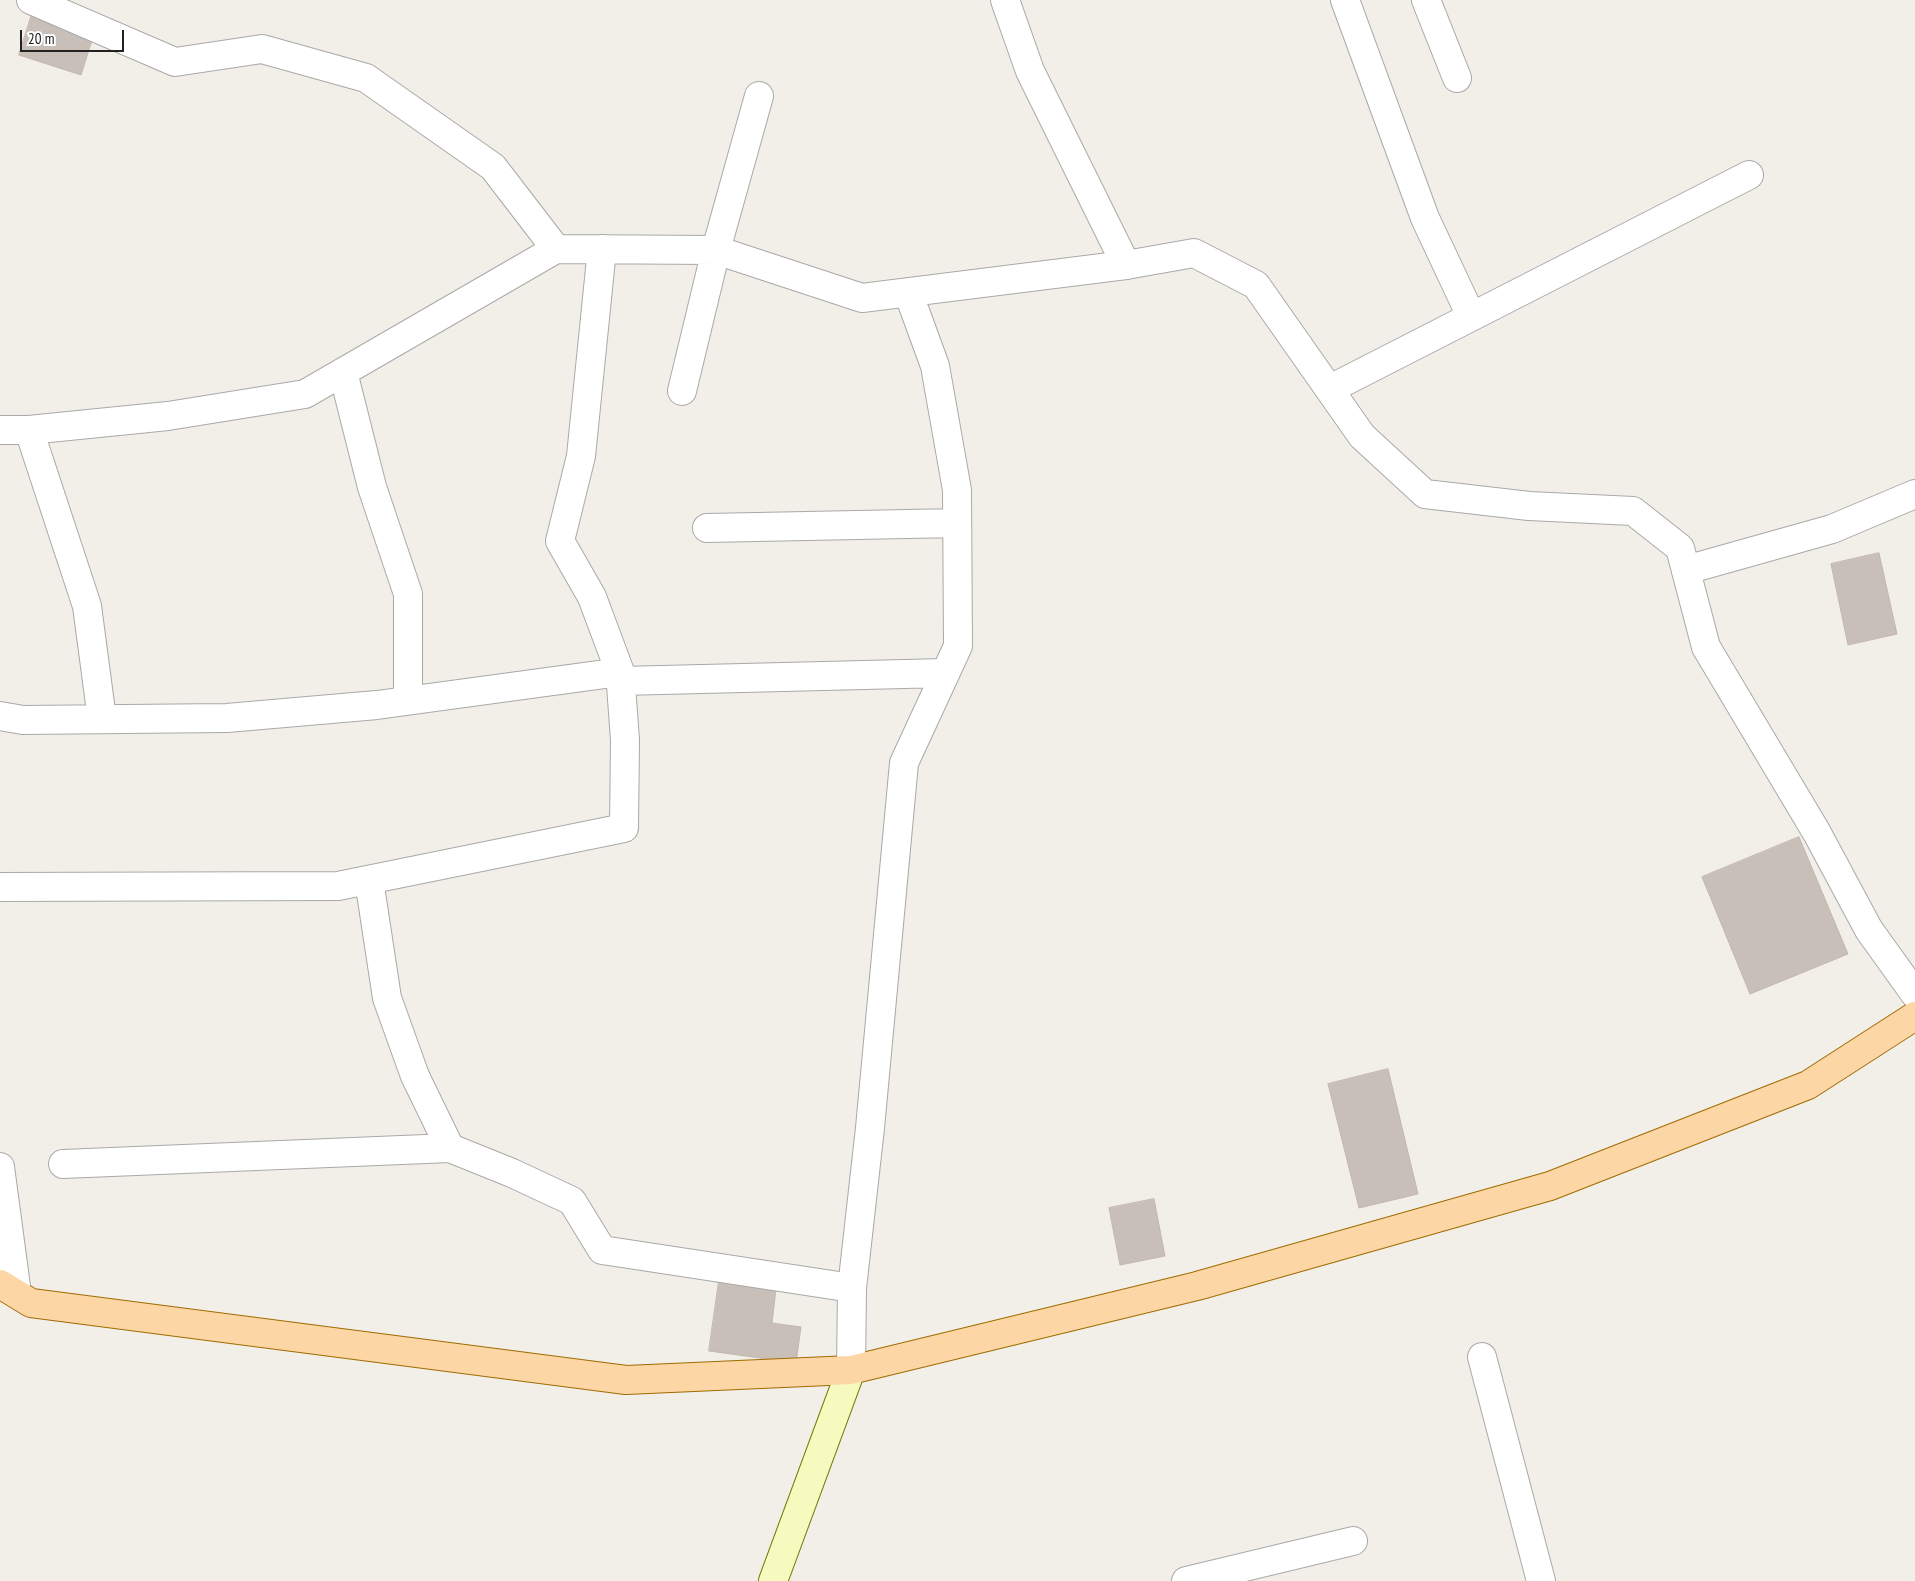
<!DOCTYPE html>
<style>
body{margin:0}
#map{position:relative;width:1915px;height:1581px;overflow:hidden;background:#f2efe9;font-family:"PT Sans Narrow",sans-serif}
canvas{display:block}
.scale{position:absolute;left:20px;top:30px;width:104px;height:22px;box-sizing:border-box;border:2px solid #222;border-top:0;padding-left:6px;font-size:15px;line-height:18px;white-space:nowrap;color:#222;-webkit-text-stroke:4px #fff;paint-order:stroke}
</style>
<div id="map">
<canvas width="1915" height="1581"></canvas>
<div class="scale">20 m</div>
</div>
<script>
const ctx = document.querySelector('canvas').getContext('2d');
ctx.lineJoin = 'round';
function fillPath(path, color) { ctx.fillStyle = color; ctx.fill(path, 'evenodd'); }
function stroke(path, color, width, dash) { ctx.strokeStyle = color; ctx.lineWidth = width; ctx.lineCap = dash ? 'butt' : 'round'; ctx.setLineDash(dash || []); ctx.stroke(path); }
const building = new Path2D(`
 M32,14L94,34L81,75L19,55Z
 M1879,553L1897,634L1848,645L1831,564Z
 M1799,837L1848,954L1750,994L1702,877Z
 M1388,1069L1418,1194L1359,1208L1328,1084Z
 M1154,1199L1165,1256L1120,1265L1109,1208Z
 M719,1281L776,1289L772,1323L801,1327L796,1363L709,1351Z`);
const minor = new Path2D(`
 M31,0L175,62L262,49L366,78L493,167L556,249
 M1345,0L1425,218L1471,316
 M1426,0L1457,78
 M343,372L372,487L408,594V700
 M1330,389L1749,175
 M682,391L716,250L759,96
 M0,430H29L168,416L305,394L556,249L716,250L862,298L1126,265
 M29,430L87,606L102,719
 M707,528L957,523
 M1686,570L1832,529L1915,494
 M621,681L945,673
 M0,716L23,720L227,718L377,705L620,672
 M369,880L387,998L415,1076L450,1148L512,1173L572,1201L602,1250L852,1288
 M0,887L338,886L624,828L625,740L620,672L592,597L560,541L581,456L602,249
 M63,1164L450,1148
 M0,1167L17,1294
 M1482,1357L1541,1581
 M851,1370L852,1288L870,1128L904,763L958,646L957,490L935,366L908,292
 M1186,1581L1353,1541`);
const tertiary = new Path2D(`
 M1005,0L1030,71L1126,265L1194,253L1256,285L1362,436L1425,494L1529,506L1633,511L1680,548L1706,647L1817,833L1869,930L1915,994`);
const secondary = new Path2D(`
 M773,1581L851,1370`);
const primary = new Path2D(`
 M0,1284L31,1303L626,1380L851,1370L1197,1286L1550,1186L1808,1085L1915,1016`);
fillPath(building, '#c7bfb8');
stroke(building, '#c4b6ab', 1);
stroke(minor, '#a9a9a9', 30);
stroke(tertiary, '#a9a9a9', 30);
stroke(secondary, '#707d05', 30);
stroke(primary, '#a06b00', 30);
stroke(minor, '#fff', 28);
stroke(tertiary, '#fff', 28);
stroke(secondary, '#f7fabf', 28);
stroke(primary, '#fcd6a4', 28);
</script>
